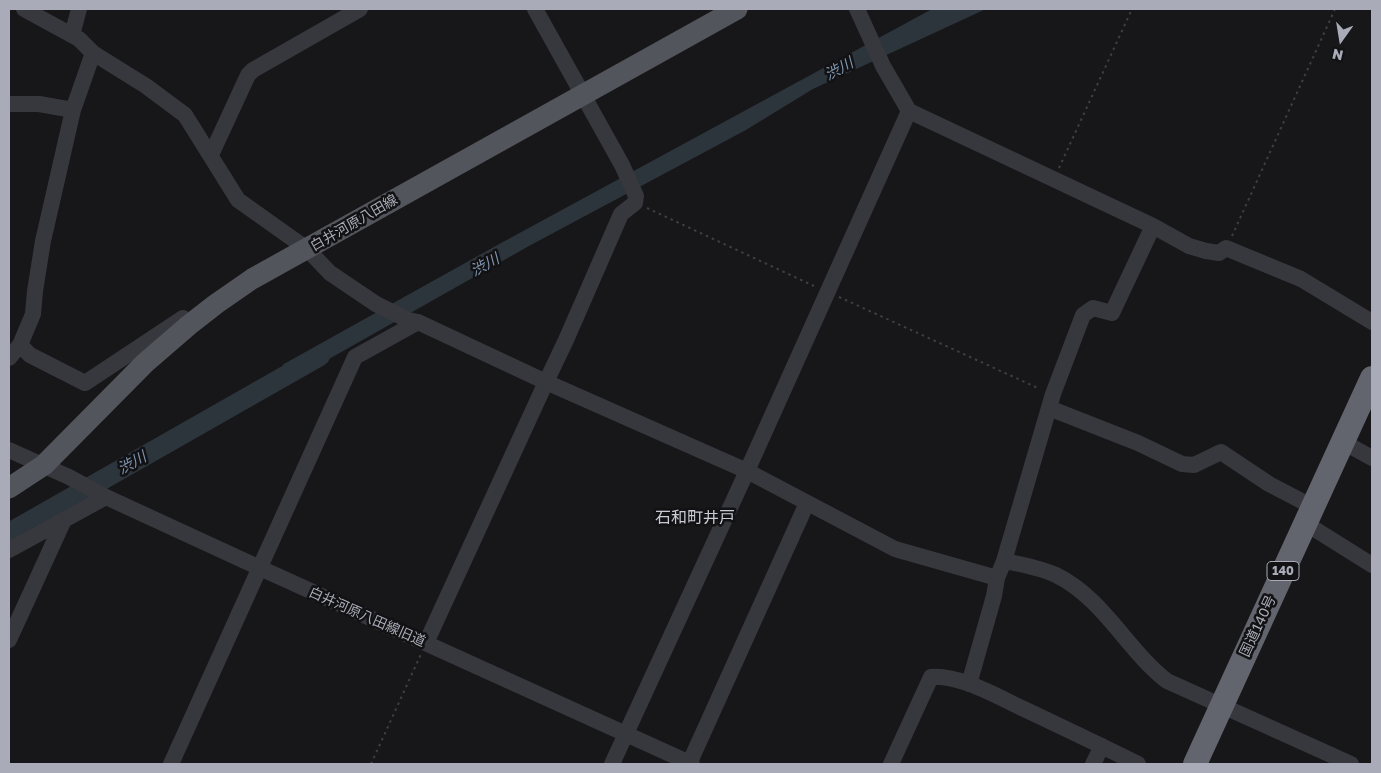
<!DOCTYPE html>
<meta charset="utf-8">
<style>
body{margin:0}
#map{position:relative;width:1381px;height:773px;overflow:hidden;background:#171618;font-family:"Golos Text",sans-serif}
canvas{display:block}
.frame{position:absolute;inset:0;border:10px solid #a9acb8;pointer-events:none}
.north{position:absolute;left:1316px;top:15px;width:50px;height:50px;-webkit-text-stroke:4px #121113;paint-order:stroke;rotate:193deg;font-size:14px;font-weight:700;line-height:20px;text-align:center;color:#a9acb8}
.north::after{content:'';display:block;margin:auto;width:18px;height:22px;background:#a9acb8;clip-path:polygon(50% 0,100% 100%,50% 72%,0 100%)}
</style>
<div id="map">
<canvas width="1381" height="773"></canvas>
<div class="frame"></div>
<div class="north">N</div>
</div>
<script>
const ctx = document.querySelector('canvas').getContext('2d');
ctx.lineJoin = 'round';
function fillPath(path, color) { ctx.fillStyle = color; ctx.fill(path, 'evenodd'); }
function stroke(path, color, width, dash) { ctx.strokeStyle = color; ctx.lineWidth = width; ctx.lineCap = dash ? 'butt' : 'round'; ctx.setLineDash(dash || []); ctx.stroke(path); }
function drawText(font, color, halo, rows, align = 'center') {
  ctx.font = font + ' "Golos Text","Noto Sans JP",sans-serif'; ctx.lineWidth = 5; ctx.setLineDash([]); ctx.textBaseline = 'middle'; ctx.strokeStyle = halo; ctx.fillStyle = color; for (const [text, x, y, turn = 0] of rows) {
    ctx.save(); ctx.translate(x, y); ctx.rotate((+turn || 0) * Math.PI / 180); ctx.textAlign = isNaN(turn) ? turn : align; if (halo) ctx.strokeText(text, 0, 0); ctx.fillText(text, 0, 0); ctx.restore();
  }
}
const water = new Path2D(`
 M932,9H986L813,89L746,130L529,246L306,372L282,365L501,243Z`);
const river = new Path2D(`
 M9,533L320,356`);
const path = new Path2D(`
 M1059,168L1132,9
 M647,208L814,286
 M1232,236L1335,9
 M839,297L1040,389
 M371,764L421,654`);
const minor = new Path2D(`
 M24,9L79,39L93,53L146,86L185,115L238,200L307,249L330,273L376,304L408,320L418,322L546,382L747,471L895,549L997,578
 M857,9L883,66L909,111L1153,226L1189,246L1206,251L1219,253L1226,248L1301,279L1372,322
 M72,35L79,9
 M9,104H39L73,110
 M211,155L248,75L253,70L360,9
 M20,345L30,355L85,383L183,318L187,323
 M9,358L20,345L33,314L35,291L43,241L73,110L93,53
 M1049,408L1138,443L1182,464L1194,465L1221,452L1269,484L1313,507
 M1343,442L1372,458
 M9,450L69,477L106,497L260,568L692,764
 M1305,523L1372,565
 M9,550L106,497
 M1004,561C1020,564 1041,568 1056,575C1103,598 1127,650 1167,681L1351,764
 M9,640L64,520
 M426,643L546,382L566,340L621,214L635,203L636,196L622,165L535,9
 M969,684L994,596L997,578L1004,561L1053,394L1083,315L1093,308L1112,313L1153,226
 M171,764L355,357L418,322
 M612,764L747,471L909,111
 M689,764L807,503
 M891,764L931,677C959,674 998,697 1024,709C1062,727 1100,745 1138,764
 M1093,764L1102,746`);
const major = new Path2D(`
 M9,488L44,465L145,363L189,325L216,304L252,279L737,9`);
const highway = new Path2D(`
 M1195,764L1372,378`);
const shields = [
 [1283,571,32]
];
const shieldNames = [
 ["140",1283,571]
];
const streetNames = [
 ["白井河原八田線",354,223,-30],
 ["白井河原八田線旧道",367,617,24],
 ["国道140号",1258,626,-65]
];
const waterNames = [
 ["渋川",839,69,-29],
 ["渋川",485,265,-29],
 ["渋川",132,463,-29]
];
const quarterNames = [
 ["石和町井戸",695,518]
];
fillPath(water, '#2c343c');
stroke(river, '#2c343c', 20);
stroke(path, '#3d3f44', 2, [2.5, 4]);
stroke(minor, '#37383d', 16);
stroke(major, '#53555c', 21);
stroke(highway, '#63656e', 24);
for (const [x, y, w] of shields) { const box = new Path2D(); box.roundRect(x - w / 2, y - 9.5, w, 19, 4); ctx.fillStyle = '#121113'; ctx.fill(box); stroke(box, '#a9acb8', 1); }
drawText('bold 12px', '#a9acb8', null, shieldNames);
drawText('14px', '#a9acb8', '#121113', streetNames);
drawText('italic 15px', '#8097b3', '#121113', waterNames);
drawText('16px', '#c9cbd4', '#121113', quarterNames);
</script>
